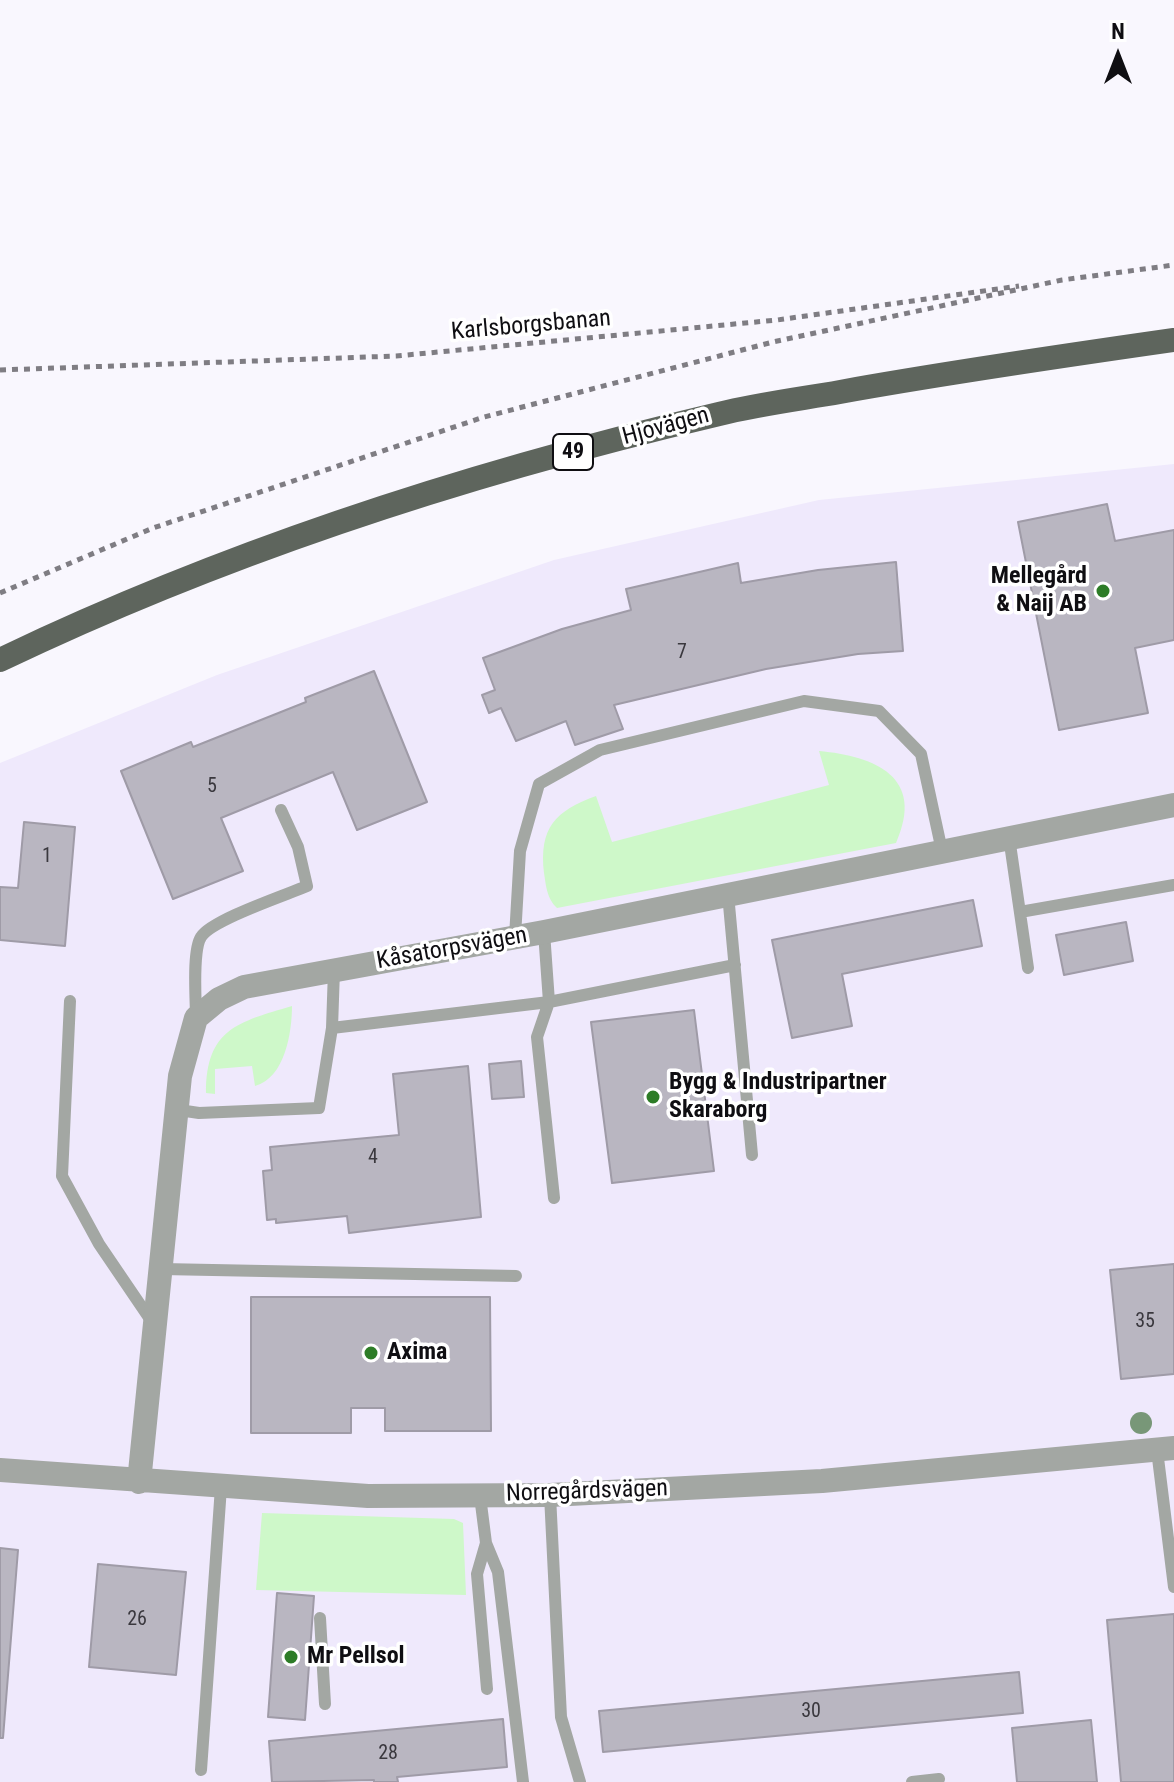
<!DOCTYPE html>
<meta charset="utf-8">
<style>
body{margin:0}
#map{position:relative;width:1174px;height:1782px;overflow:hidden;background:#f9f7fe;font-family:"Roboto Condensed",sans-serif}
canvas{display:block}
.north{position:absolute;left:1078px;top:16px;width:80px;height:80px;-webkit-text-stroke:6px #fff;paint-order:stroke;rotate:0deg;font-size:22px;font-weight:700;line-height:32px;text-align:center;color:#0f0e12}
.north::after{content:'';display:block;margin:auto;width:28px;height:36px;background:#0f0e12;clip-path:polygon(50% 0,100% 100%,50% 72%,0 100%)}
</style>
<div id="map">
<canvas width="1174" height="1782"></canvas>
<div class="north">N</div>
</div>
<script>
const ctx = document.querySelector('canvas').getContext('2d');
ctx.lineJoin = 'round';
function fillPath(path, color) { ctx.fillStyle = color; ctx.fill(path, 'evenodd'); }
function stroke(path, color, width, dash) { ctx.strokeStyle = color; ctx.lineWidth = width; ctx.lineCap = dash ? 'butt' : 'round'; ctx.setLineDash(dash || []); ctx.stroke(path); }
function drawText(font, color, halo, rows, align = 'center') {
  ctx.font = font + ' "Roboto Condensed",sans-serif'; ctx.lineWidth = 7; ctx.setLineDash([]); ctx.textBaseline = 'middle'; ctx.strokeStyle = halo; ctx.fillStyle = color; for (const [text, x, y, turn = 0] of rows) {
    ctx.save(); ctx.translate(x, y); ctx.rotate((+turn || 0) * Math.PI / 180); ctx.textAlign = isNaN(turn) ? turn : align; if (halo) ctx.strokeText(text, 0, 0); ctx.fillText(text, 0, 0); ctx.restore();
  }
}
const built = new Path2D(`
 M1174,464V1782H0V763L217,675L554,560L819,500Z`);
const green = new Path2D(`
 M819,751C875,756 926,777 896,843L557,908C547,899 546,886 544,873C539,828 555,811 596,796L612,842L829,785Z
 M292,1006C292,1032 285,1078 255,1086L252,1066L215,1069V1094L206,1093C206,1029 238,1022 292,1006Z
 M262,1513L454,1519L463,1523L466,1595L256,1590Z`);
const building = new Path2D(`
 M1107,504L1115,541L1174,530V640L1135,648L1148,713L1059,730L1018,522Z
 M896,562L903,651L858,654L766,669L614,705L623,729L575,745L566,721L516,741L501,708L489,713L482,695L495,690L483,658L562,629L631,610L626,589L738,563L741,583L818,570Z
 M374,671L427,802L357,830L333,772L221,818L243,871L173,899L121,771L191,742L193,747L306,702L305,698Z
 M24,822L75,827L65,946L0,940V887L18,888Z
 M973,900L982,946L842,974L852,1026L792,1038L772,940Z
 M1126,922L1133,961L1064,975L1056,935Z
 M694,1010L714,1171L612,1183L591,1022Z
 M521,1061L524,1097L492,1099L489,1064Z
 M468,1066L481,1217L349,1233L347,1216L276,1223V1219L267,1220L263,1171L272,1170L270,1147L399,1135L393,1074Z
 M1174,1264V1374L1121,1379L1110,1270Z
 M251,1297H490L491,1431H385V1408H351V1433H251Z
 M0,1548L18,1550L3,1738H0Z
 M98,1564L186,1572L176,1675L89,1667Z
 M277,1593L314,1596L305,1720L268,1717Z
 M1174,1614V1782H1121L1107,1620Z
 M1019,1672L1023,1713L603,1752L599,1711Z
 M503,1719L507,1767L397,1777L398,1782H374V1780L272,1782L269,1741Z
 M1091,1720L1097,1782H1017L1012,1728Z`);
const path = new Path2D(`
 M0,370L396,356L777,320L1019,286
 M0,593L153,528L484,417L773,342L1062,280L1174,265`);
const service = new Path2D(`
 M1009,837L1028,968
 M728,894L752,1155
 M1020,912L1174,885
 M544,932L549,1002L537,1037L554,1198
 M515,937L520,851L539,784L600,750L804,701L879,711L921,754L942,851
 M70,1001L62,1176L99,1244L154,1325
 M196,1018C196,1000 192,951 201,937C211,920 286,895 307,886L298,847L281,810
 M332,1028L549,1002L735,965
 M179,1110L199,1113L319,1108L332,1028L334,970
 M162,1269L516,1276
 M1157,1450L1174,1587
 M550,1495L561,1717L580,1782
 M480,1496L486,1543L477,1574L487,1689
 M486,1543L498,1572L523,1782
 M320,1618L325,1704
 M201,1770L221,1487
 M912,1782L939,1779`);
const minor = new Path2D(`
 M0,1470L368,1496L550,1495L822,1481L1174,1448
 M139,1482L180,1076L196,1018L219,999L244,987L544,932L1174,805`);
const primary = new Path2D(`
 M0,660C229,550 472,472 719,414C759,404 800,399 840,392C951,372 1062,356 1174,340`);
const trees = [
 [1141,1423]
];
const markers = [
 [1103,591,8,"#2d7c27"],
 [653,1097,8,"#2d7c27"],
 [371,1353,8,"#2d7c27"],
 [291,1657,8,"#2d7c27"]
];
const numberNames = [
 ["7",682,653],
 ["5",212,787],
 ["1",47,857],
 ["4",373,1158],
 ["35",1145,1322],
 ["26",137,1620],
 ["30",811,1712],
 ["28",388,1754]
];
const shields = [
 [573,452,40]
];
const shieldNames = [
 ["49",573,452]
];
const streetNames = [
 ["Karlsborgsbanan",531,326,-5],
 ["Hjovägen",666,427,-15],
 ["Kåsatorpsvägen",452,949,-10],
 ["Norregårdsvägen",587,1492,-2]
];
const poiNames = [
 ["Mellegård",1087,577,"right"],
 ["& Naij AB",1087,605,"right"],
 ["Bygg & Industripartner",669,1083],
 ["Skaraborg",669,1111],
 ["Axima",387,1353],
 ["Mr Pellsol",307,1657]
];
fillPath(built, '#efe9fc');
fillPath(green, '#cef8c9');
fillPath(building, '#b9b6c1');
stroke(building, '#9f9ba7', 2);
stroke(path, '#7f7d83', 5, [6, 6]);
stroke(service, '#a3a7a3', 12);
stroke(minor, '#a3a7a3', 24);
stroke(primary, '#5e655d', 24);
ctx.fillStyle = '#789778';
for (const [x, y] of trees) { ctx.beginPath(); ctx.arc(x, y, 11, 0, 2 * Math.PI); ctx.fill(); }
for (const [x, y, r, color] of markers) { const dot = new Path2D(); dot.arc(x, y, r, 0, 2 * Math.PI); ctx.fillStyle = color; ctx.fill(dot); stroke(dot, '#fff', 3); }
drawText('20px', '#3a383e', null, numberNames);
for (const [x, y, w] of shields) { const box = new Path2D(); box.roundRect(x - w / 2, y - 18, w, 36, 6); ctx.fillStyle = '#fff'; ctx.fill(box); stroke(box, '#0f0e12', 2); }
drawText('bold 22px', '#0f0e12', null, shieldNames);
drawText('24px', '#0f0e12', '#fff', streetNames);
drawText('bold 24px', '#0f0e12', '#fff', poiNames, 'left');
</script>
